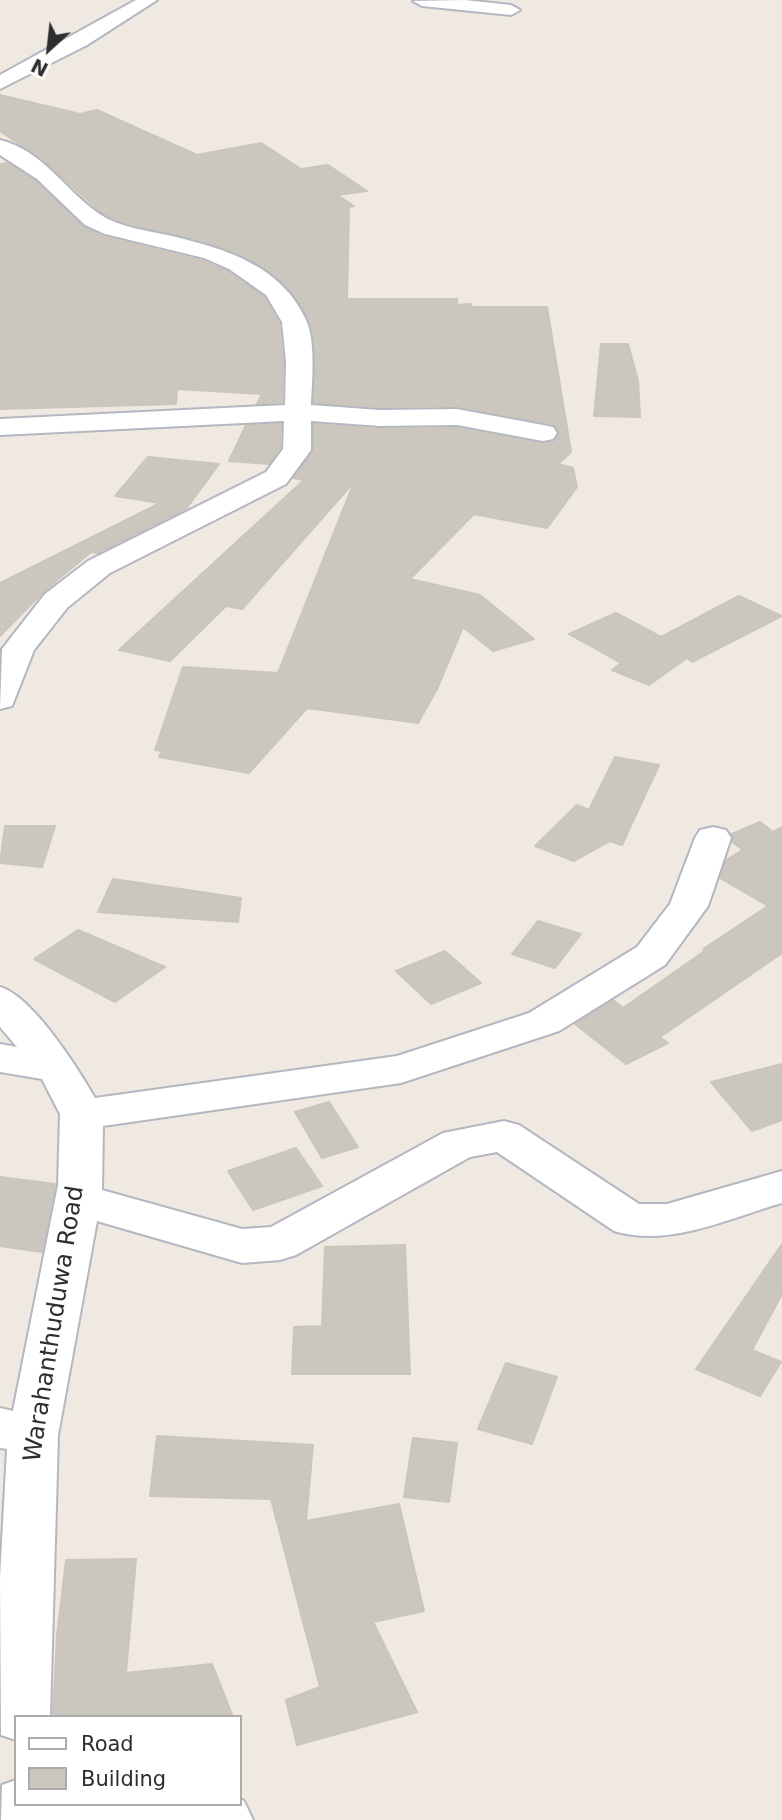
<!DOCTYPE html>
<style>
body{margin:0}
#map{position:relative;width:782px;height:1820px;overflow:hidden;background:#efe9e1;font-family:"DejaVu Sans",sans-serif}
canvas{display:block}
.legend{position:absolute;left:14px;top:1715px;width:228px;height:91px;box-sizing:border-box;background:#fff;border:2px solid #ababab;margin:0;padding:9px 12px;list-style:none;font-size:21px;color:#2e2e2e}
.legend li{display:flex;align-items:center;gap:14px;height:35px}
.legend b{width:35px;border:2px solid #ababab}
.north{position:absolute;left:14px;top:14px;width:70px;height:70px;-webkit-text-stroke:5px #fff;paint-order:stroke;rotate:207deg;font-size:19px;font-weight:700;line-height:28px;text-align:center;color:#2e2e2e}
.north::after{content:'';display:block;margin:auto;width:24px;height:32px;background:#2e2e2e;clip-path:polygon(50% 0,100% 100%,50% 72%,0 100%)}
</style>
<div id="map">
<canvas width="782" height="1820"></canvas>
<ul class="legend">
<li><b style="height:9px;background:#fff"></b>Road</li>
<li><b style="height:19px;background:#cbc7bf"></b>Building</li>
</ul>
<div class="north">N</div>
</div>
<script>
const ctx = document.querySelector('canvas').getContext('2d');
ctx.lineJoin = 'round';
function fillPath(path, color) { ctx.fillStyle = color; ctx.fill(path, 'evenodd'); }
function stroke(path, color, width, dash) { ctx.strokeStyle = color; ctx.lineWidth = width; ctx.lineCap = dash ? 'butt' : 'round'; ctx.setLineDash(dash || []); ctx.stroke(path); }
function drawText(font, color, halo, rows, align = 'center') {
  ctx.font = font + ' "DejaVu Sans",sans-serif'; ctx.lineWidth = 5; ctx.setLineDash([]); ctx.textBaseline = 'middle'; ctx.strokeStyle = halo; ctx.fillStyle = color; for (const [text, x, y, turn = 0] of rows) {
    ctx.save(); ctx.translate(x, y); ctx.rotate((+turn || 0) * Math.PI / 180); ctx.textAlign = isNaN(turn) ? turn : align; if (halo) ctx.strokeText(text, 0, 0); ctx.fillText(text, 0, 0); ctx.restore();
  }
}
const building = new Path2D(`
 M0,95L80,114L97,110L197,155L261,143L301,169L328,165L367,191L337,195L354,206L346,208L349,210L347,299H457V305L471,304L472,307H547L571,452L558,464L573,468L577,487L547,528L474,514L410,579L480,595L534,639L493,651L463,627L437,689L418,723L307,708L249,773L159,757L162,751L155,750L183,667L278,673L354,482L242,609L226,606L170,661L119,650L304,480L293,478L313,452L314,424L380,429L457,428L543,444L555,440L559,432L554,424L457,406L380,407L314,403L315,362L312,328L298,300L284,284L269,271L233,252L127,224L102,213L43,160L0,131Z
 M7,163L35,181L84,227L104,237L203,261L228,271L264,297L279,323L283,362L282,402L257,404L262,394L177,389L176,404L0,409V164Z
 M601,344H628L638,381L640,417L594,416Z
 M281,424L280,448L269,464L229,461L246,425Z
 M148,457L219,464L186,509L98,553L91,552L43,592L0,636V583L160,503L115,496Z
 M739,596L782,616L692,662L687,658L649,685L612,670L621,663L569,634L616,613L661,637Z
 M615,757L659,765L622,845L610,841L574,861L535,846L577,805L589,810Z
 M760,822L773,832L782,827V953L660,1037L668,1043L626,1064L575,1024L613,1000L623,1008L706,950L703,949L768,906L720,878L726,860L743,850L732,842V834Z
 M5,826H55L42,867L0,863Z
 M113,879L241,898L238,922L98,912Z
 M538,921L581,934L555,968L512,954Z
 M78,930L165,967L115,1002L34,959Z
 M445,951L481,983L431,1004L396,971Z
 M782,1064V1120L752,1131L711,1082Z
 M329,1102L358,1147L322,1158L295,1112Z
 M296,1148L322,1186L253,1210L228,1171Z
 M0,1177L55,1184L42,1252L0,1246Z
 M782,1244V1294L752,1350L781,1362L760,1396L696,1369Z
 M405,1245L410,1374H292L294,1327L322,1326L325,1247Z
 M506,1363L557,1377L532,1444L478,1429Z
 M157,1436L313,1445L306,1521L399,1504L424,1611L373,1622L417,1712L297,1745L286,1700L320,1687L271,1499L150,1496Z
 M413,1438L457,1443L449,1502L404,1497Z
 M136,1559L126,1673L212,1664L233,1717H53L57,1636L66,1560Z`);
const street = new Path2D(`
 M136,0H157L87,45L0,89V75Z
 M465,0L511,5L520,10L511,15L422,6L413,1Z
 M0,140C43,150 66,192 101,215C121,228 150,231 172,236C226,249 282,266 306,320C316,341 312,382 311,405L380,410L457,409L543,425L553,427L557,433L553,439L543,441L457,425L380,426L311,421V450L286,484L110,573L67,608L34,650L12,706L0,709L2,649L45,594L88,561L266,472L283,449L284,421L0,435V419L285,405L286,362L282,322L266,295L229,269L204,258L105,234L85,225L37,179L0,155Z
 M713,827L726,830L731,838L708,906L665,965L559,1031L401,1083L103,1126L102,1190L242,1229L271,1227L443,1133L504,1121L519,1125L639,1204H667L782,1171V1203C729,1218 669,1248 614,1231L497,1152L470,1157L296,1255L280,1260L242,1263L97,1221L58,1435L50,1717H16V1740L1,1735L0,1578L7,1449L0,1448V1408L13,1411L58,1185L60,1114L42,1079L0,1072V1044L17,1047L0,1027V987C32,996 78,1068 95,1098L397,1056L529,1013L637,947L670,904L695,838L700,830Z
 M16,1780V1804H240V1799L244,1801L253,1820H1L2,1785Z`);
const nearStreetnames = [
 ["Warahanthuduwa Road",55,1324,-81]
];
fillPath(building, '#cbc7bf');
stroke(building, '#cbc5ba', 2);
stroke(street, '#b4b7c1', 4);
fillPath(street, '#fff');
drawText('24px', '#2e2e2e', '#fff', nearStreetnames);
</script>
